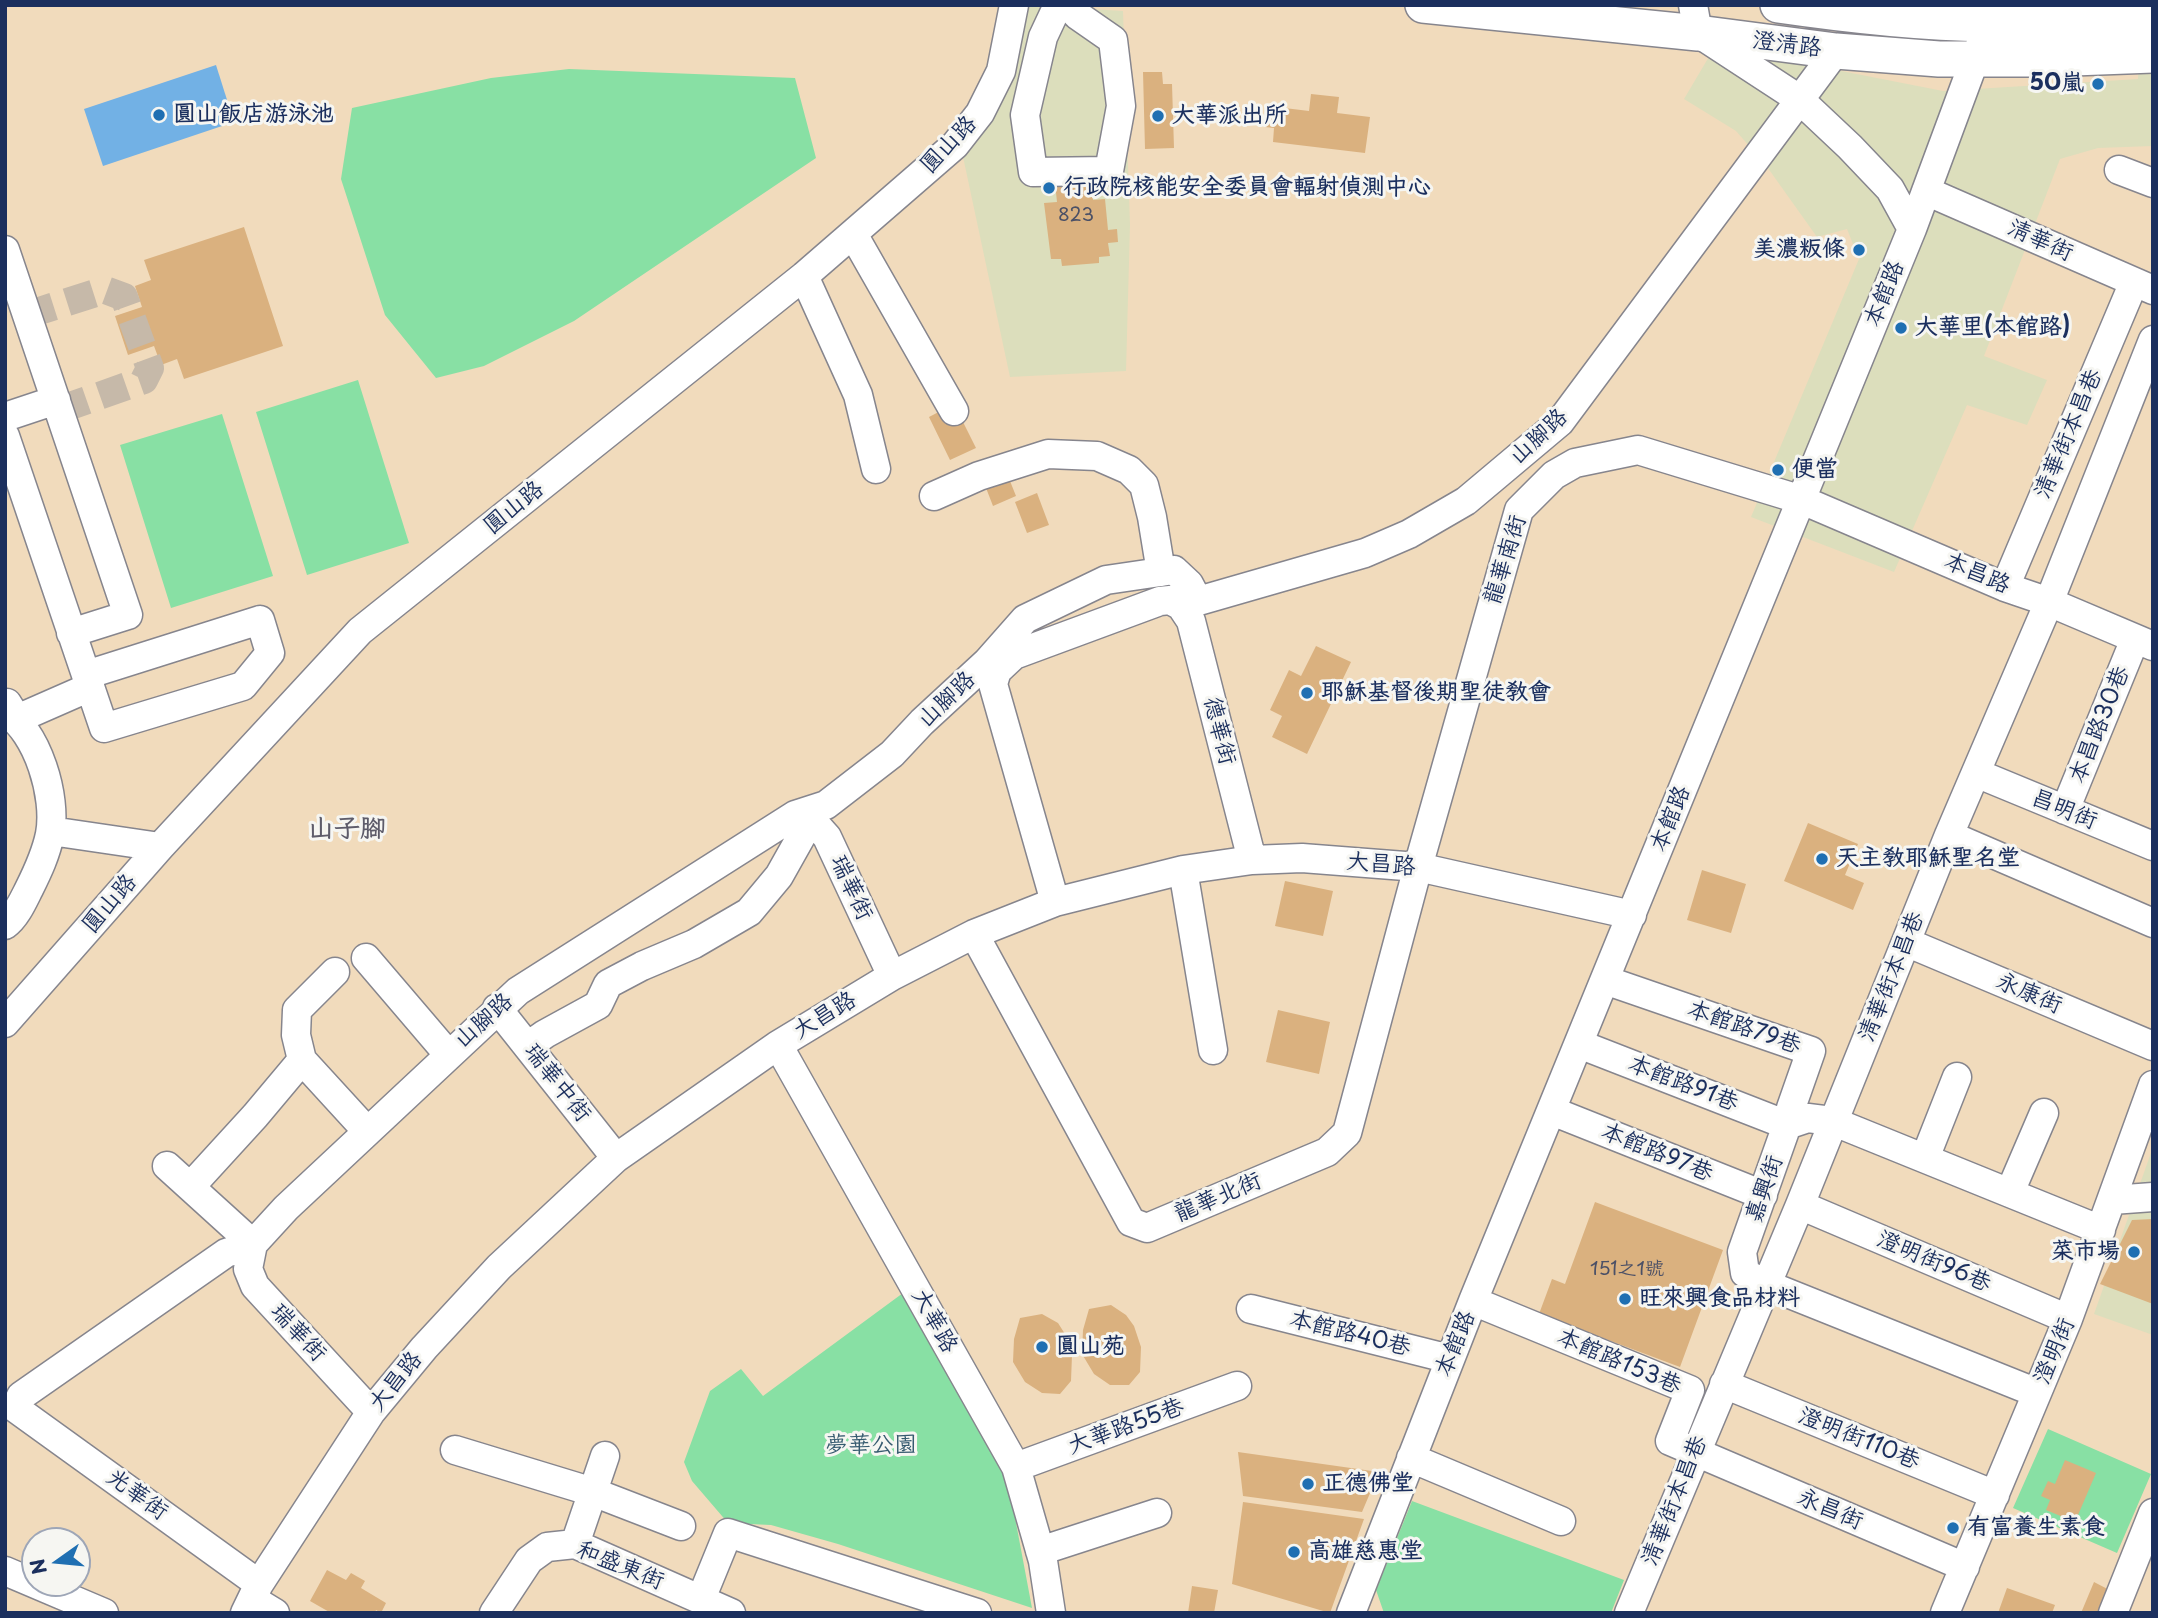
<!DOCTYPE html>
<meta charset="utf-8">
<style>
body{margin:0}
#map{position:relative;width:2158px;height:1618px;overflow:hidden;background:#f1dbbc;font-family:"Playpen Sans",sans-serif}
canvas{display:block}
.frame{position:absolute;inset:0;border:7px solid #1b2f5e;pointer-events:none}
.north{position:absolute;left:21px;top:1527px;width:70px;height:70px;box-sizing:border-box;background:#f6f6f2;border:2px solid #9ea6b7;border-radius:50%;rotate:255deg;font-size:19px;font-weight:700;line-height:28px;text-align:center;color:#1b2f5e}
.north::after{content:'';display:block;margin:auto;width:24px;height:32px;background:#1f6fb2;clip-path:polygon(50% 0,100% 100%,50% 72%,0 100%)}
</style>
<div id="map">
<canvas width="2158" height="1618"></canvas>
<div class="frame"></div>
<div class="north">N</div>
</div>
<script>
const ctx = document.querySelector('canvas').getContext('2d');
ctx.lineJoin = 'round';
function fillPath(path, color) { ctx.fillStyle = color; ctx.fill(path, 'evenodd'); }
function stroke(path, color, width, dash) { ctx.strokeStyle = color; ctx.lineWidth = width; ctx.lineCap = dash ? 'butt' : 'round'; ctx.setLineDash(dash || []); ctx.stroke(path); }
function drawText(font, color, halo, rows, align = 'center') {
  ctx.font = font + ' "Playpen Sans","LXGW WenKai TC",sans-serif'; ctx.lineWidth = 6; ctx.setLineDash([]); ctx.textBaseline = 'middle'; ctx.strokeStyle = halo; ctx.fillStyle = color; for (const [text, x, y, turn = 0] of rows) {
    ctx.save(); ctx.translate(x, y); ctx.rotate((+turn || 0) * Math.PI / 180); ctx.textAlign = isNaN(turn) ? turn : align; if (halo) ctx.strokeText(text, 0, 0); ctx.fillText(text, 0, 0); ctx.restore();
  }
}
const built = new Path2D(`
 M1024,5L1123,11L1130,225L1126,371L1010,377L962,152Z
 M2142,5H2153V146L2098,148L2060,159L1984,356L2047,380L2027,425L1967,405L1894,572L1751,517L1859,259L1847,229L1817,237L1765,164L1736,131L1684,99L1710,55H1760L1943,91L2138,79Z
 M2153,1147V1335L2094,1314Z`);
const green = new Path2D(`
 M569,69L795,78L816,158L574,321L484,366L436,378L385,315L341,179L352,108L491,78Z
 M358,380L409,543L307,575L256,412Z
 M222,414L273,576L171,608L120,445Z
 M903,1293L1007,1475L1032,1608L838,1544L771,1525L728,1523L692,1481L684,1462L710,1391L741,1369L763,1396Z
 M2048,1429L2151,1474L2117,1553L2013,1508Z
 M1412,1501L1624,1580L1611,1613H1384L1376,1590Z`);
const water = new Path2D(`
 M216,65L234,122L103,166L84,109Z`);
const building = new Path2D(`
 M1143,72H1162L1163,84H1172L1174,148L1145,149Z
 M1311,94L1339,97L1337,113L1370,117L1365,153L1273,142L1274,128L1265,127L1268,106L1309,111Z
 M1092,180L1093,200L1105,199L1108,230L1117,229L1118,242L1108,243L1110,256L1099,257V263L1062,266L1061,259H1051L1044,203L1057,202L1055,183Z
 M244,227L283,346L184,379L177,359L161,365L154,346L128,355L115,316L142,307L135,286L151,280L144,260Z
 M954,404L976,448L950,460L929,417Z
 M1004,466L1016,496L993,506L981,475Z
 M1037,493L1049,525L1027,533L1015,502Z
 M1316,646L1351,662L1307,754L1272,737L1282,716L1270,710L1289,670L1301,676Z
 M1808,823L1858,844L1845,875L1864,883L1853,910L1784,881Z
 M1702,870L1746,884L1731,933L1687,920Z
 M1285,881L1333,891L1323,936L1275,926Z
 M1278,1010L1330,1022L1319,1074L1266,1062Z
 M1595,1202L1723,1250L1680,1367L1539,1314L1552,1279L1565,1284Z
 M2153,1219V1304L2100,1284L2132,1220Z
 M1111,1305L1126,1315L1134,1326L1141,1347L1140,1372L1129,1385H1110L1094,1374L1082,1354L1083,1330L1089,1309Z
 M1042,1314L1058,1323L1065,1334L1072,1355L1071,1381L1060,1394L1042,1393L1025,1382L1013,1362L1014,1339L1020,1318Z
 M1238,1452L1379,1472L1362,1512L1243,1496Z
 M2065,1460L2096,1473L2075,1522L2046,1510L2050,1500L2041,1496L2048,1481L2055,1484Z
 M1243,1502L1364,1519L1330,1613L1232,1584Z
 M327,1570L346,1580L351,1573L365,1581L361,1588L386,1603L381,1613L376,1610L375,1613H331L310,1601Z
 M2094,1582L2121,1596L2113,1613H2081Z
 M1192,1586L1218,1590L1214,1613H1188Z
 M2007,1588L2055,1605L2052,1613H1998Z`);
const minorTunnel = new Path2D(`
 M27,315L105,290L124,297L150,368L144,380L59,410`);
const minor = new Path2D(`
 M1058,5L1043,37L1025,115L1033,172L1109,171L1121,106L1113,40L1077,15L1074,5
 M1693,5L1698,33L1799,99L1850,147L1890,189L1912,229
 M2119,170L2153,183
 M1926,191L2153,290
 M853,234L954,411
 M5,250L128,615L71,633
 M804,276L858,395L876,469
 M5,417L56,400
 M5,436L104,728L243,686L270,653L260,620L86,675
 M934,496L979,476L1048,454L1097,456L1129,470L1144,485L1152,517L1161,572
 M2005,587L2134,282
 M1181,606L1191,621L1252,860
 M1014,655L997,671L993,684L1055,902
 M987,662L1025,619L1106,580L1174,570L1189,584L1198,601
 M7,703L17,719L90,687
 M5,712C38,732 57,797 50,834C46,854 38,871 29,889C23,901 16,917 5,925
 M1976,773L2153,846
 M2065,810L2135,639
 M795,815L811,819L827,837L892,976
 M51,831L160,847
 M1949,835L2153,923
 M1183,870L1213,1050
 M974,934L1131,1222L1147,1228L1327,1152L1347,1133L1418,867L1519,510L1554,475L1575,463L1638,450L1802,500L2005,587L2049,602L2153,646
 M1906,942L2153,1046
 M366,958L448,1054
 M335,972L297,1010L296,1035L302,1060L367,1131
 M1605,980L1811,1051L1791,1108L1801,1120
 M497,1008L616,1158
 M5,1023L160,847L360,631L804,276L955,145L980,113L1001,71L1014,5
 M1579,1044L1787,1125
 M778,1045L1016,1467L1043,1561L1051,1613
 M528,1046L545,1034L598,1005L608,984L642,966L694,944L749,912L779,876L811,819
 M1552,1111L1763,1195
 M1925,1158L1957,1077
 M167,1166L253,1244
 M191,1186L255,1116L302,1060
 M2010,1192L2044,1113
 M2112,1200L2153,1197
 M1800,1205L2068,1319
 M253,1244L248,1269L255,1286L371,1412
 M1473,1301L1690,1390L1670,1441L1965,1567
 M1251,1309L1450,1359
 M1724,1384L1995,1495
 M2037,1393L1765,1284L1745,1273L1742,1252L1787,1125L1808,1118L1832,1121L2101,1230
 M15,1408L21,1396L226,1253L253,1244L286,1208L518,991L795,815L826,805L892,754L922,722L987,662L1014,655L1160,601L1170,600L1181,606L1365,553L1409,534L1466,501L1560,422L1836,51
 M15,1408L259,1584
 M455,1450L593,1492L681,1526
 M1411,1458L1561,1521
 M1016,1467L1237,1386
 M575,1544L605,1456
 M1040,1551L1157,1513
 M5,1571L104,1613
 M252,1599L275,1613
 M701,1599L728,1533L977,1613
 M245,1613L259,1584L371,1412L424,1348L499,1267L616,1158L778,1045L892,976L974,934L1055,902L1183,870L1252,860L1302,858L1418,867L1632,915
 M494,1613L529,1560L547,1547L575,1544L731,1613
 M1351,1613L1473,1301L1912,229L1988,24L1997,5
 M1629,1613L1800,1205L1949,835L2049,602L2153,340
 M1945,1613L2068,1319L2153,1085
 M2113,1613L2153,1513`);
const major = new Path2D(`
 M1423,5L1698,33L1836,51L1939,59H2047L2153,55
 M1778,5C1847,15 1916,23 1986,24C2042,26 2097,23 2153,22`);
const markers = [
 [2098,84,7,"#1f6fb2"],
 [159,115,7,"#1f6fb2"],
 [1158,116,7,"#1f6fb2"],
 [1049,188,7,"#1f6fb2"],
 [1859,250,7,"#1f6fb2"],
 [1901,328,7,"#1f6fb2"],
 [1778,470,7,"#1f6fb2"],
 [1307,693,7,"#1f6fb2"],
 [1822,859,7,"#1f6fb2"],
 [2134,1252,7,"#1f6fb2"],
 [1625,1299,7,"#1f6fb2"],
 [1042,1347,7,"#1f6fb2"],
 [1308,1484,7,"#1f6fb2"],
 [1953,1528,7,"#1f6fb2"],
 [1294,1552,7,"#1f6fb2"]
];
const numberNames = [
 ["823",1076,216],
 ["151之1號",1627,1270]
];
const streetNames = [
 ["澄清路",1787,45,7],
 ["圓山路",949,145,-46],
 ["清華街",2040,241,24],
 ["本館路",1885,294,-68],
 ["清華街本昌巷",2069,434,-67],
 ["山腳路",1539,437,-43],
 ["圓山路",514,508,-39],
 ["龍華南街",1506,560,-73],
 ["本昌路",1977,574,23],
 ["山腳路",947,700,-44],
 ["本昌路30巷",2100,725,-68],
 ["德華街",1219,731,76],
 ["昌明街",2064,810,22],
 ["本館路",1671,819,-68],
 ["大昌路",1381,865,5],
 ["瑞華街",851,888,65],
 ["圓山路",110,904,-49],
 ["清華街本昌巷",1892,977,-68],
 ["永康街",2029,994,23],
 ["大昌路",825,1016,-31],
 ["山腳路",484,1021,-42],
 ["本館路79巷",1744,1028,19],
 ["瑞華中街",557,1083,52],
 ["本館路91巷",1683,1084,21],
 ["本館路97巷",1657,1153,22],
 ["嘉興街",1765,1189,-71],
 ["龍華北街",1218,1198,-23],
 ["澄明街96巷",1934,1262,23],
 ["大華路",934,1321,61],
 ["瑞華街",298,1333,47],
 ["本館路40巷",1350,1334,14],
 ["本館路",1456,1344,-68],
 ["澄明街",2055,1351,-67],
 ["本館路153巷",1619,1362,23],
 ["大昌路",396,1382,-51],
 ["大華路55巷",1126,1427,-20],
 ["澄明街110巷",1859,1439,22],
 ["光華街",137,1495,36],
 ["清華街本昌巷",1675,1501,-68],
 ["永昌街",1830,1510,23],
 ["和盛東街",620,1566,22]
];
const poiNames = [
 ["50嵐",2084,84,"right"],
 ["圓山飯店游泳池",173,115],
 ["大華派出所",1172,116],
 ["行政院核能安全委員會輻射偵測中心",1063,188],
 ["美濃粄條",1845,250,"right"],
 ["大華里(本館路)",1915,328],
 ["便當",1792,470],
 ["耶穌基督後期聖徒教會",1321,693],
 ["天主教耶穌聖名堂",1836,859],
 ["菜市場",2120,1252,"right"],
 ["旺來興食品材料",1639,1299],
 ["圓山苑",1056,1347],
 ["正德佛堂",1322,1484],
 ["有富養生素食",1967,1528],
 ["高雄慈惠堂",1308,1552]
];
const parkNames = [
 ["夢華公園",871,1446]
];
const quarterNames = [
 ["山子腳",347,830]
];
fillPath(built, '#dcdebc');
fillPath(green, '#88e0a4');
fillPath(water, '#72b1e5');
fillPath(building, '#dab17f');
stroke(minorTunnel, '#c6b9a9', 28, [28, 14]);
stroke(minor, '#86858d', 31);
stroke(major, '#86858d', 38);
stroke(minor, '#fff', 28);
stroke(major, '#fff', 35);
for (const [x, y, r, color] of markers) { const dot = new Path2D(); dot.arc(x, y, r, 0, 2 * Math.PI); ctx.fillStyle = color; ctx.fill(dot); stroke(dot, '#f6f6f2', 2.5); }
drawText('19px', '#4b5066', null, numberNames);
drawText('23px', '#1b2f5e', '#f6f6f2', streetNames);
drawText('bold 23px', '#1b2f5e', '#f6f6f2', poiNames, 'left');
drawText('23px', '#365b70', '#f6f6f2', parkNames);
drawText('bold 26px', '#5e5c6a', '#f6f6f2', quarterNames);
</script>
